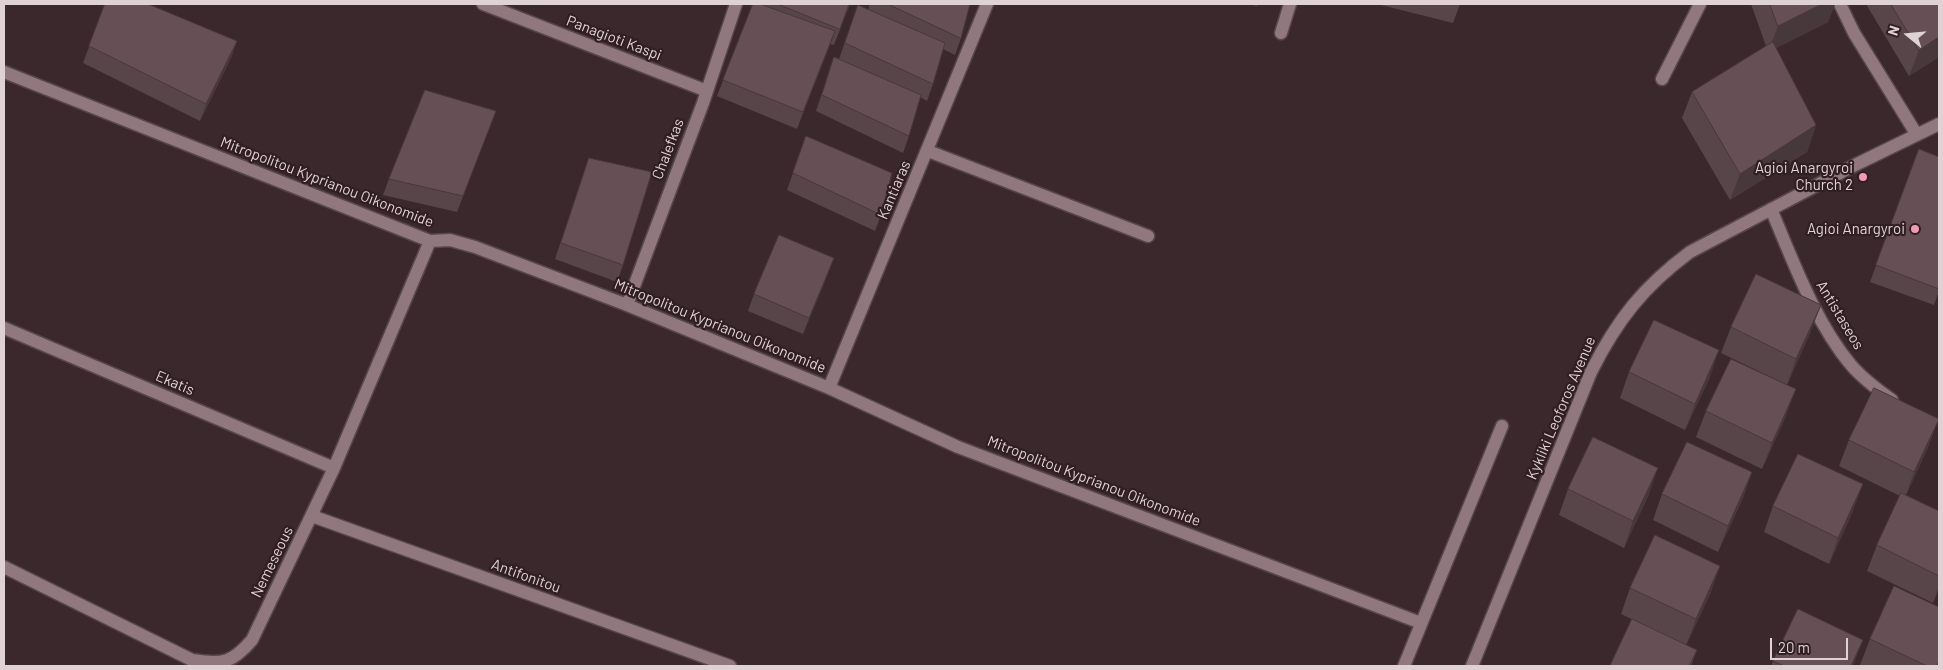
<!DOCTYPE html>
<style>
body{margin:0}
#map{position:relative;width:1943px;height:670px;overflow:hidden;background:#3b282d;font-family:Barlow,sans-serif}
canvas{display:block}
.frame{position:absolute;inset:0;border:5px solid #dfd2d5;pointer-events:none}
.north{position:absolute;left:1883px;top:10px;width:50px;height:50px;-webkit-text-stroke:4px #311e23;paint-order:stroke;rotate:287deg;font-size:14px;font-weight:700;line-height:20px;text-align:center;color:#dfd2d5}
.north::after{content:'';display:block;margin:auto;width:18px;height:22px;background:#dfd2d5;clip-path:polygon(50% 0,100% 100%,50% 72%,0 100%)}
.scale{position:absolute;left:1770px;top:638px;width:78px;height:22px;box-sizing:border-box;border:2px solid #dfd2d5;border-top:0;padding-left:6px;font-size:15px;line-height:18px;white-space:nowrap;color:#dfd2d5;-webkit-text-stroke:4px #311e23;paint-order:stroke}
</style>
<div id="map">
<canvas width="1943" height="670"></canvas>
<div class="frame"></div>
<div class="north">N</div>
<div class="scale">20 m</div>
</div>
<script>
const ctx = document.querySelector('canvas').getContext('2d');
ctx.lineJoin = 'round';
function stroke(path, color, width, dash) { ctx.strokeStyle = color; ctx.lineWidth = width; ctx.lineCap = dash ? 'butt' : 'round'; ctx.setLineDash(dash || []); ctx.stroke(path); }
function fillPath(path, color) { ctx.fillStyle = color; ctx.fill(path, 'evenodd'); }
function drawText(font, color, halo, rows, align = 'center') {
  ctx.font = font + ' Barlow,sans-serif'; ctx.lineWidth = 4.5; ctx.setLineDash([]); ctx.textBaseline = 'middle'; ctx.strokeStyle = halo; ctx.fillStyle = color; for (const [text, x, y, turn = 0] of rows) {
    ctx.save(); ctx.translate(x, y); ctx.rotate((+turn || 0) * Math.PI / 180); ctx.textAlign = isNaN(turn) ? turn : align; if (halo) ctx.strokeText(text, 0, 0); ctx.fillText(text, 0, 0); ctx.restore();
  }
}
const minor = new Path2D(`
 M483,4L707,91
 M1840,4L1854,33L1917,135
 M1281,33L1290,4
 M4,72L430,241L450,240L475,247L627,305L829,388L958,447L1421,623
 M1662,79L1700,4
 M928,151L1148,236
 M1771,209C1793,261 1815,322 1851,365C1863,379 1878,390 1892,400
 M627,305L703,103L736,4
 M4,328L334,468
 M829,388L987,4
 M312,516L730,666
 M4,567L192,660C223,665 232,663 252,640L334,468L430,241
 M1404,666L1502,426
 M1472,666L1591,372C1617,320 1643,287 1690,252L1859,163L1939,124`);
const wall = new Path2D(`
 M105,4L237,41L231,58L200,121L83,63Z
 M753,4H850L834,45L830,44L797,129L717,96Z
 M870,4H970L961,38L955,55L943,49L933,84L927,101L920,97L909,136L903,153L816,111L834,57L839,59L858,5L868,10Z
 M1249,4H1258L1257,6Z
 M1377,4H1460L1453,23Z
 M1751,4H1835L1828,22L1776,48L1816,125L1807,152L1730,200L1682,118L1692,92L1766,46Z
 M1866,4H1939V57L1909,76Z
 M496,111L457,212L383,195L389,179Z
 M806,136L881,215L875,231L787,190Z
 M1919,149L1939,157V291L1934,305L1870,282Z
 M589,158L623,265L617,282L555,259Z
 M828,274L803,334L748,311L754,294Z
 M1731,327L1811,331L1787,385L1721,353Z
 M1629,372L1710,377L1685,430L1620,398Z
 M1706,411L1786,416L1762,469L1696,437Z
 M1849,440L1929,445L1906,495L1939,511V589L1933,603L1867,571L1877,545L1900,496L1839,466Z
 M1752,472L1743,498L1718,552L1653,520L1662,494Z
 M1568,489L1649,494L1624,548L1559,515Z
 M1773,506L1853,511L1829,564L1764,532Z
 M1630,588L1711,592L1686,645L1697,650L1691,666H1610L1644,625L1621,614Z
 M1870,639L1939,666H1863L1860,665Z
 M1773,661L1853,666H1771Z`);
const shadedWall = new Path2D(`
 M1822,4H1835L1828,22L1768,52L1778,26Z
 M835,31L829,48L797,129L803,112Z
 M1939,37V57L1909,76L1919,50Z
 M237,41L231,58L200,121L206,104Z
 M1816,125L1807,152L1730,200L1740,174Z
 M834,258L828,274L803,334L809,318Z
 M1821,305L1811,331L1787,385L1796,359Z
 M1719,350L1710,377L1685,430L1695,404Z
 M1796,389L1786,416L1762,469L1772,443Z
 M1939,419L1929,445L1905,498L1914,472Z
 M1658,468L1649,494L1624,548L1633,521Z
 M1752,472L1743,498L1718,552L1728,526Z
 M1863,484L1853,511L1829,564L1838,538Z
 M1720,566L1711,592L1686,646L1696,619Z
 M1939,585V589L1933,603Z
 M1863,640L1853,666H1851Z`);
const building = new Path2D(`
 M105,4H148L237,41L206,104L89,46Z
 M753,4H760L835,31L803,112L723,80Z
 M778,4H849L840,29Z
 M888,4H970L961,38Z
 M1770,4H1822L1778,26Z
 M1891,4H1939V37L1919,50Z
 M858,5L945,43L933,84L845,43Z
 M1773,42L1816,125L1740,174L1692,92Z
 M834,57L921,95L909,136L822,95Z
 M425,90L496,111L463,196L389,179Z
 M806,136L892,173L881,215L793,173Z
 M1919,149L1939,157V289L1876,265Z
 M589,158L652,172L623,265L561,243Z
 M779,235L834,258L809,318L754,294Z
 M1756,274L1821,305L1796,359L1731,327Z
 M1654,320L1719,350L1695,404L1629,372Z
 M1731,359L1796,389L1772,443L1706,411Z
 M1874,388L1939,419L1914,472L1849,440Z
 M1593,437L1658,468L1633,521L1568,489Z
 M1687,442L1752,472L1728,526L1662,494Z
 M1798,454L1863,484L1838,538L1773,506Z
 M1901,493L1939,511V576L1877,545Z
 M1655,535L1720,566L1696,619L1630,588Z
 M1894,586L1939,607V661L1937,666H1927L1870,639Z
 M1798,609L1863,640L1851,666H1784L1773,661Z
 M1632,619L1697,650L1689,666H1610Z`);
const markers = [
 [1863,177,5,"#f19ab3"],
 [1915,229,5,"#f19ab3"]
];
const streetNames = [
 ["Panagioti Kaspi",614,38,21],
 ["Chalefkas",668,149,-69],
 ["Mitropolitou Kyprianou Oikonomide",327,182,21],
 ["Kantiaras",894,190,-67],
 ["Antistaseos",1840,315,59],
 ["Mitropolitou Kyprianou Oikonomide",720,326,22],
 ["Ekatis",175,383,23],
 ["Kykliki Leoforos Avenue",1561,408,-67],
 ["Mitropolitou Kyprianou Oikonomide",1094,481,21],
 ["Nemeseous",272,562,-64],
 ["Antifonitou",526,576,20]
];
const poiNames = [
 ["Agioi Anargyroi",1853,168],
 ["Church 2",1853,185],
 ["Agioi Anargyroi",1905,229]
];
stroke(minor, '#57464b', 15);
stroke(minor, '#90787e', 12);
fillPath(wall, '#584549');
fillPath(shadedWall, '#47383c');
fillPath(building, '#665055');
stroke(building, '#47383c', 1);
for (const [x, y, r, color] of markers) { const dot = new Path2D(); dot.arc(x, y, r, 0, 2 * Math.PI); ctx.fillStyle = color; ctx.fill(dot); stroke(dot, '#311e23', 2); }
drawText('15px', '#dfd2d5', '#311e23', streetNames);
drawText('15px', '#dfd2d5', '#311e23', poiNames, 'right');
</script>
